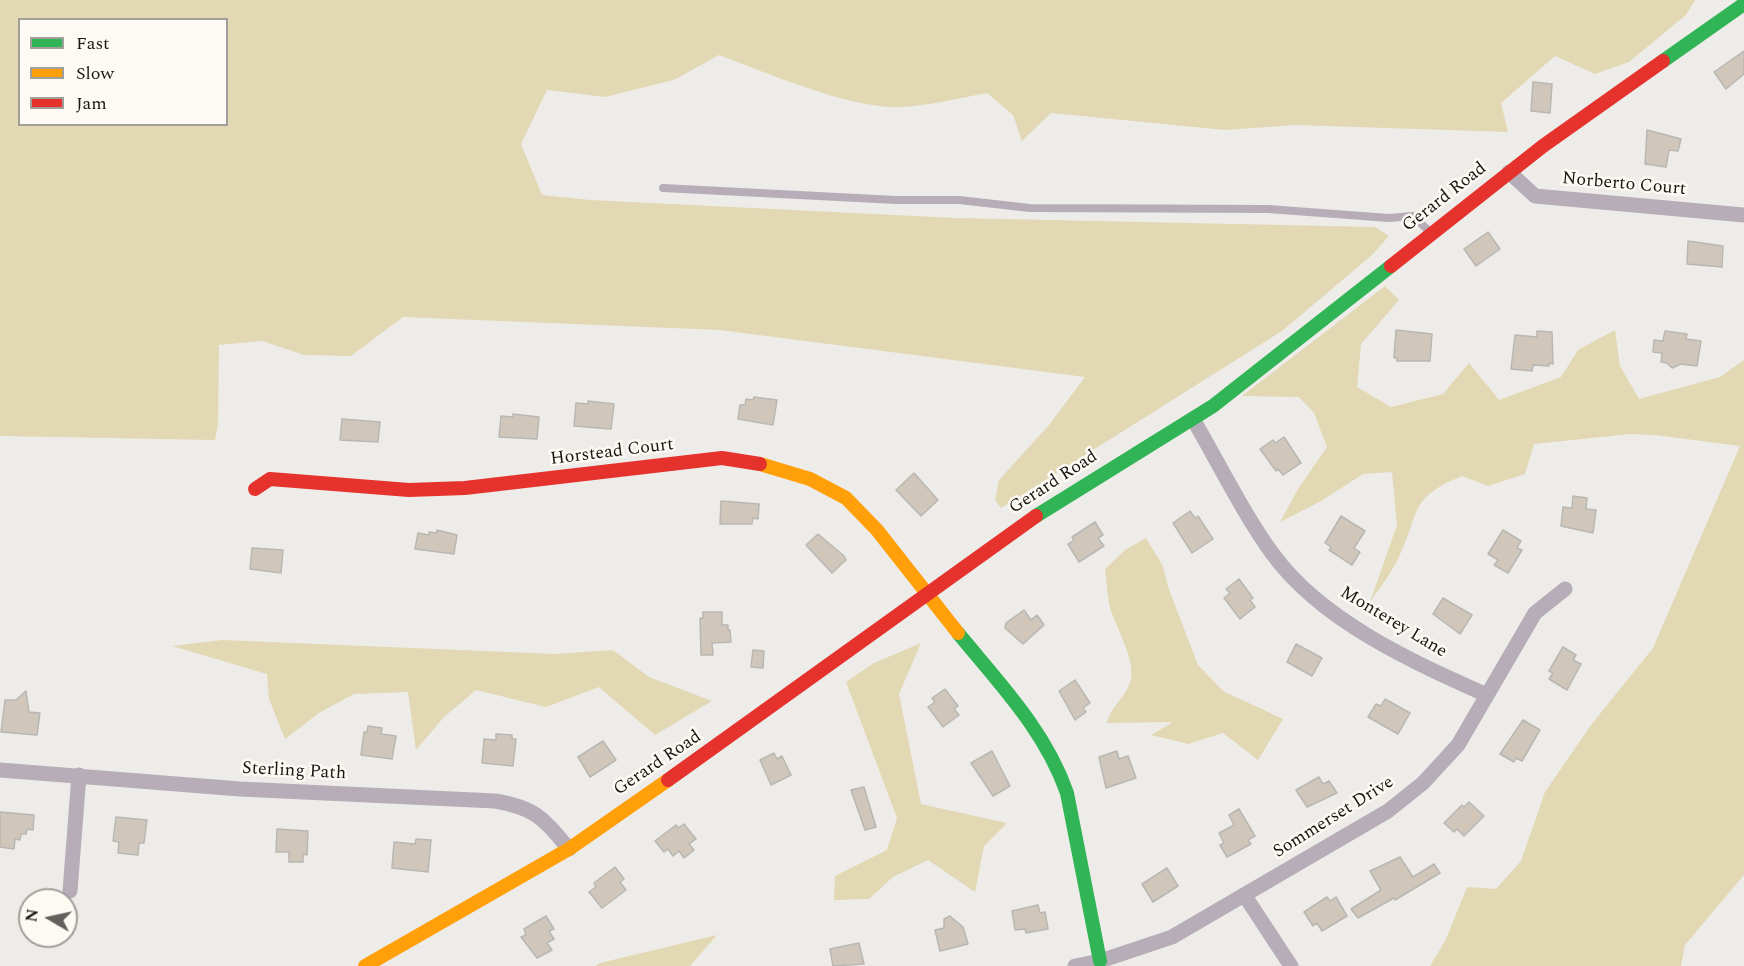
<!DOCTYPE html>
<style>
body{margin:0}
#map{position:relative;width:1744px;height:966px;overflow:hidden;background:#edece8;font-family:Spectral,serif}
canvas{display:block}
.legend{position:absolute;left:18px;top:18px;width:210px;height:108px;box-sizing:border-box;background:#fdfaf4;border:2px solid #a19f9a;margin:0;padding:8px 10px;list-style:none;font-size:18px;color:#171614}
.legend li{display:flex;align-items:center;gap:12px;height:30px}
.legend b{width:30px;border:2px solid #a19f9a}
.north{position:absolute;left:18px;top:888px;width:60px;height:60px;box-sizing:border-box;background:#fdfaf4;border:2px solid #a19f9a;border-radius:50%;rotate:279deg;font-size:16px;font-weight:700;line-height:24px;text-align:center;color:#171614}
.north::after{content:'';display:block;margin:auto;width:21px;height:27px;background:#62615e;clip-path:polygon(50% 0,100% 100%,50% 72%,0 100%)}
</style>
<div id="map">
<canvas width="1744" height="966"></canvas>
<ul class="legend">
<li><b style="height:8px;background:#30b455"></b>Fast</li>
<li><b style="height:8px;background:#ff9f0a"></b>Slow</li>
<li><b style="height:8px;background:#e5322d"></b>Jam</li>
</ul>
<div class="north">N</div>
</div>
<script>
const ctx = document.querySelector('canvas').getContext('2d');
ctx.lineJoin = 'round';
function fillPath(path, color) { ctx.fillStyle = color; ctx.fill(path, 'evenodd'); }
function stroke(path, color, width, dash) { ctx.strokeStyle = color; ctx.lineWidth = width; ctx.lineCap = dash ? 'butt' : 'round'; ctx.setLineDash(dash || []); ctx.stroke(path); }
function drawText(font, color, halo, rows, align = 'center') {
  ctx.font = font + ' Spectral,serif'; ctx.lineWidth = 5; ctx.setLineDash([]); ctx.textBaseline = 'middle'; ctx.strokeStyle = halo; ctx.fillStyle = color; for (const [text, x, y, turn = 0] of rows) {
    ctx.save(); ctx.translate(x, y); ctx.rotate((+turn || 0) * Math.PI / 180); ctx.textAlign = isNaN(turn) ? turn : align; if (halo) ctx.strokeText(text, 0, 0); ctx.fillText(text, 0, 0); ctx.restore();
  }
}
const green = new Path2D(`
 M0,0H1695L1686,15L1629,62L1595,74L1555,56L1501,103L1508,132L1296,125L1225,130L1051,113L1022,141L1013,115L987,93C959,98 929,106 900,107C850,109 767,73 719,55L674,80L605,97L547,90L521,144L542,195L590,200L956,218L1375,227L1389,236L1372,255L1282,331L1001,508L995,500L999,480L1049,425L1085,377L720,330L403,317L351,356L304,355L262,341L219,345L218,424L215,440L0,436ZM20,20H226V124H20Z
 M1385,286L1399,300L1361,344L1357,387L1391,407L1443,394L1469,363L1499,400L1561,377L1578,350L1615,330L1620,366L1639,399L1720,377L1744,360V875L1685,945L1681,966H1430L1446,939L1467,887L1496,889L1521,861L1545,792L1591,725L1653,648L1740,446L1655,435L1630,434L1534,444L1525,474L1488,486L1462,476C1406,499 1421,513 1398,559C1391,574 1379,588 1370,602L1397,525L1392,472L1363,474L1321,501L1280,522L1298,489L1327,447L1314,413L1299,397L1242,396Z
 M1146,538L1163,566L1168,587L1198,665L1223,691L1283,719L1258,760L1223,733L1188,744L1151,735L1173,722L1107,723C1110,706 1128,696 1131,678C1135,661 1117,628 1111,611C1107,598 1107,583 1105,569L1125,550Z
 M222,640L555,654L613,650L649,677L712,701L655,735L599,687L546,707L476,690L444,717L416,750L408,692L354,694L319,713L285,739L269,699L267,674L172,646Z
 M921,643L899,694L921,804L1007,823L984,846L975,892L928,860L893,877L869,899L834,900L835,876L887,850L897,818L846,682L874,663Z
 M717,935L690,966H595L600,963Z`);
const building = new Path2D(`
 M1744,51V74L1726,89L1714,72Z
 M1533,82L1552,84L1550,113L1531,111Z
 M1647,130L1681,139L1678,151L1669,150L1666,167L1645,164Z
 M1488,232L1500,249L1476,266L1464,249Z
 M1688,241L1723,246L1722,267L1687,264Z
 M1396,330L1432,334L1430,361H1397V358H1394Z
 M1537,331L1552,332L1553,364L1549,363V366L1533,365L1532,371L1511,369L1515,335L1537,337Z
 M1665,331L1687,334L1686,339L1701,341L1697,366L1681,364L1672,368L1667,363L1661,362L1662,353L1653,352L1654,340L1663,341Z
 M754,397L777,400L773,425L738,419L740,405H745L746,399L753,400Z
 M588,401L614,404L611,429L574,426L576,403L588,404Z
 M513,414L539,417L537,439L499,437L501,416L513,417Z
 M342,419L380,422L378,442L340,440Z
 M1284,437L1301,463L1283,475L1278,469L1276,471L1260,449L1273,440L1275,443Z
 M914,473L938,500L921,516L896,490Z
 M1573,496L1587,498L1586,509L1596,510L1593,533L1561,526L1563,507L1572,508Z
 M721,501L759,504L758,519L753,518L752,524H720Z
 M1190,511L1195,518L1198,516L1213,539L1192,553L1173,523Z
 M1341,516L1365,531L1354,548L1360,552L1352,565L1329,550L1331,547L1325,543Z
 M1095,522L1103,535L1098,538L1104,546L1079,562L1068,544L1074,540L1072,537Z
 M437,530L457,535L454,554L415,549L418,533L429,535V532L437,533Z
 M1503,530L1521,541L1517,548L1522,550L1508,573L1494,565L1498,560L1488,554Z
 M818,534L844,556L846,560L832,573L806,545Z
 M252,548L283,550L281,573L250,569Z
 M1239,579L1253,598L1250,600L1255,607L1240,619L1224,598L1230,593L1226,589Z
 M1443,598L1472,615L1460,634L1433,614Z
 M1024,610L1031,620L1037,615L1044,625L1023,644L1005,628L1006,623Z
 M703,612H722V625H728V630H730L731,642L712,643L713,655H701L700,618H703Z
 M1296,644L1322,658L1312,676L1287,662Z
 M1563,647L1576,655L1573,660L1581,664L1567,690L1549,679L1553,673L1549,671Z
 M753,650L764,651L763,668L751,667Z
 M1075,680L1090,703L1083,708L1086,712L1075,720L1059,691Z
 M945,689L958,706L954,709L959,715L943,727L928,707L935,702L932,698Z
 M26,691L29,712L40,713L37,735L1,732L5,700H16Z
 M1385,699L1410,713L1398,734L1368,717L1376,704L1381,706Z
 M1523,720L1540,730L1522,761L1516,758L1514,762L1500,754Z
 M368,726L382,728L381,734L396,736L392,759L361,755L364,732H367Z
 M496,734L512,735V739H516L513,766L482,763L484,739L496,740Z
 M603,741L616,760L590,777L578,757Z
 M992,751L1010,786L993,796L971,763Z
 M1117,751L1119,759L1128,756L1136,778L1106,788L1099,757Z
 M774,753L777,759L782,756L791,775L771,785L760,760Z
 M1319,777L1323,784L1329,781L1337,793L1307,807L1296,790Z
 M864,787L876,827L865,830L851,790Z
 M1469,802L1484,816L1464,836L1457,829L1454,832L1444,823L1462,805L1464,807Z
 M1239,809L1255,836L1248,840L1251,844L1227,857L1220,845L1224,843L1219,833L1234,825L1229,815Z
 M0,812L34,815L33,830L27,829L26,834H21L20,840L15,839L14,849L0,847Z
 M116,817L147,820L144,843H139L138,855L118,853L119,842L113,841Z
 M684,824L696,839L689,844L694,850L684,858L679,851L673,856L668,849L664,852L655,841L676,825L678,828Z
 M277,829L308,831L307,855L303,854V862H289V852H276Z
 M416,839L431,840L428,872L392,868L394,842L415,844Z
 M1400,857L1413,877L1434,864L1440,873L1395,900L1394,898L1358,918L1351,909L1381,890L1370,871Z
 M615,867L624,879L620,882L626,890L602,908L589,892L596,887L594,883Z
 M1167,868L1178,886L1153,902L1142,884Z
 M1327,897L1330,901L1336,897L1347,916L1322,931L1317,923L1313,926L1304,912Z
 M1038,905L1040,913L1045,912L1048,929L1026,933L1025,929L1015,930L1012,911Z
 M546,916L554,929L549,931L554,939L547,943L552,950L537,958L521,937L526,935L524,929Z
 M950,916L963,927L968,944L940,951L935,930L944,928V919Z
 M859,943L864,964L833,966L830,949Z`);
const lane = new Path2D(`
 M663,188L896,200H959L1030,208L1268,209L1389,218L1413,216L1429,231`);
const street = new Path2D(`
 M1509,172L1535,196L1744,215
 M1193,419C1218,462 1243,513 1272,553C1321,621 1413,662 1487,695
 M0,770L240,789L495,801C536,808 543,818 569,849
 M70,891L79,775
 M1245,896L1291,966
 M1075,966L1100,961L1172,937L1388,811L1423,783L1458,745L1535,613L1565,589`);
const fast = new Path2D(`
 M1663,61L1744,4
 M1036,516L1213,406L1391,266
 M958,633C999,683 1045,730 1067,793L1100,961`);
const slow = new Path2D(`
 M760,464L810,479L846,498L877,530L958,633
 M365,966L569,849L668,780`);
const jam = new Path2D(`
 M1391,266L1543,146L1663,61
 M255,489L270,479L409,490L465,488L722,458L760,464
 M668,780L1036,516`);
const streetNames = [
 ["Norberto Court",1624,185,5],
 ["Gerard Road",1445,198,-38],
 ["Horstead Court",612,453,-7],
 ["Gerard Road",1054,483,-33],
 ["Monterey Lane",1393,623,31],
 ["Gerard Road",658,764,-34],
 ["Sterling Path",294,772,3],
 ["Sommerset Drive",1334,818,-32]
];
fillPath(green, '#e3d8b4');
fillPath(building, '#d0c7ba');
stroke(building, '#b8b7b4', 1.5);
stroke(lane, '#b6adb8', 8);
stroke(street, '#b6adb8', 15);
stroke(fast, '#30b455', 14);
stroke(slow, '#ff9f0a', 14);
stroke(jam, '#e5322d', 14);
drawText('18px', '#171614', '#fdfaf4', streetNames);
</script>
